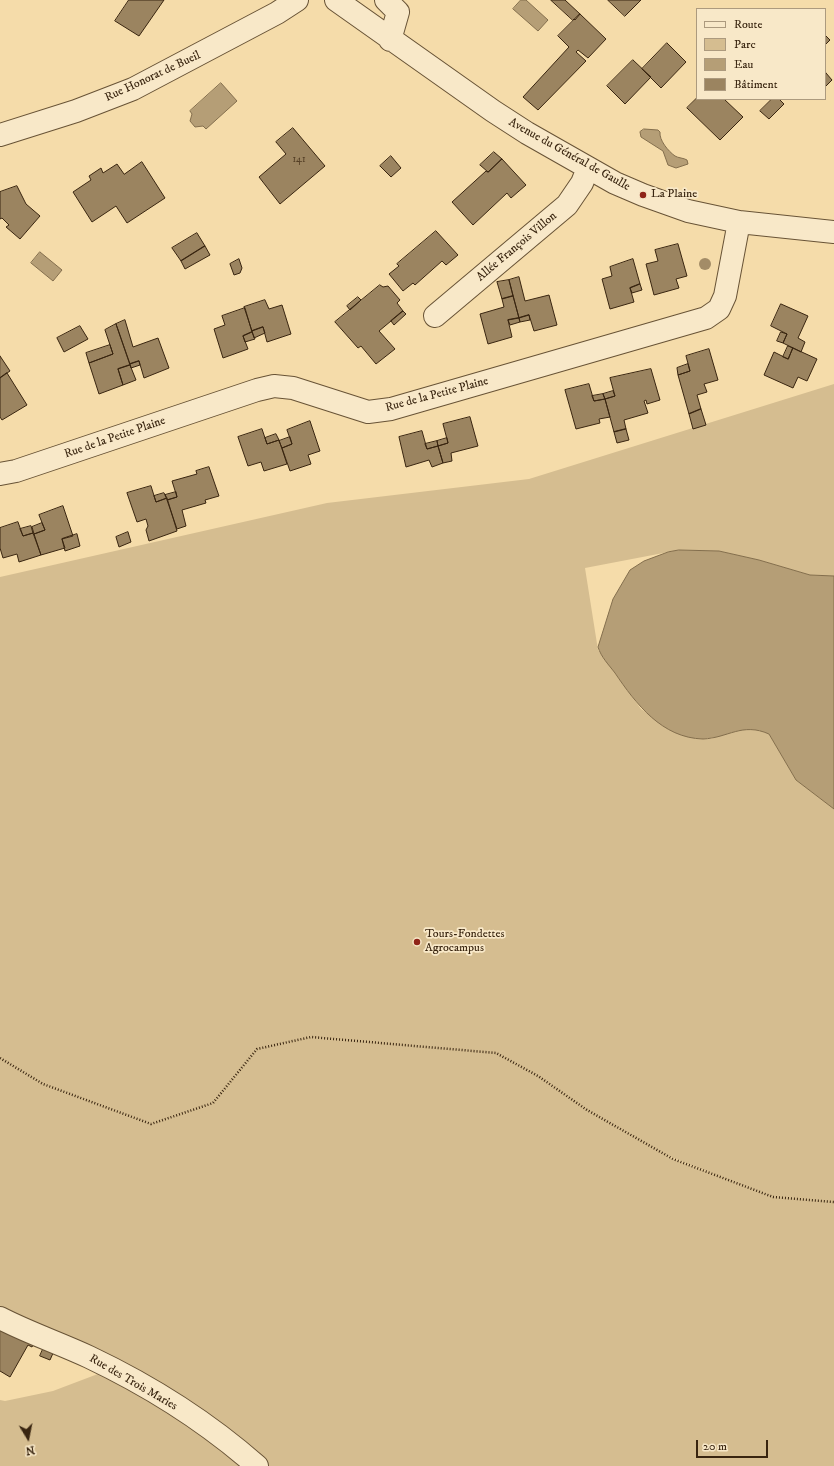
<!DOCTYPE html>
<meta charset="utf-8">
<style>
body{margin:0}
#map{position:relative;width:834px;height:1466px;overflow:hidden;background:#f5dcaa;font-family:"IM FELL DW Pica",serif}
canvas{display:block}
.legend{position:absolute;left:696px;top:8px;width:130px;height:92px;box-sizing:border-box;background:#f8e8c8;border:1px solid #ac9a7e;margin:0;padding:5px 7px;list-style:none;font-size:12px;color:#392510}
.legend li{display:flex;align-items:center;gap:8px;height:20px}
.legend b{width:20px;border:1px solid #ac9a7e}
.north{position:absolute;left:8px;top:1418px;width:40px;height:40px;-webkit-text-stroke:3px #f8e8c8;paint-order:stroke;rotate:170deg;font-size:11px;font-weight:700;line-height:16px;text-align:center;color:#392510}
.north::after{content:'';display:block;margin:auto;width:14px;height:18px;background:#392510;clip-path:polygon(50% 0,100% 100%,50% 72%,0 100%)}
.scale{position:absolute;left:696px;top:1440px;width:72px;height:18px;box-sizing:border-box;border:2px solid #392510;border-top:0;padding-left:5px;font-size:12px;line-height:14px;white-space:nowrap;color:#392510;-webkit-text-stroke:3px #f8e8c8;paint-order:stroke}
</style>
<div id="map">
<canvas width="834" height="1466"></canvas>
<ul class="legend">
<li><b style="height:5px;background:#f8e8c8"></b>Route</li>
<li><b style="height:11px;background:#d5bd90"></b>Parc</li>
<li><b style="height:11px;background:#b59e76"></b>Eau</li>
<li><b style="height:11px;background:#9b8460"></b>Bâtiment</li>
</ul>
<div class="north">N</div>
<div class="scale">20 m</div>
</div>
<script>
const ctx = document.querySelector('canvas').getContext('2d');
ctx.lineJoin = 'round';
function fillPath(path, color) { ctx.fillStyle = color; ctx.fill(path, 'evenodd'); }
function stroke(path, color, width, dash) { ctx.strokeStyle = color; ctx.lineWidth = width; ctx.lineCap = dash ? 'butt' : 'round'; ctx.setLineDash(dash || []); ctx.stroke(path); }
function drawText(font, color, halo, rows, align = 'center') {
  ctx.font = font + ' "IM FELL DW Pica",serif'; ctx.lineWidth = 3.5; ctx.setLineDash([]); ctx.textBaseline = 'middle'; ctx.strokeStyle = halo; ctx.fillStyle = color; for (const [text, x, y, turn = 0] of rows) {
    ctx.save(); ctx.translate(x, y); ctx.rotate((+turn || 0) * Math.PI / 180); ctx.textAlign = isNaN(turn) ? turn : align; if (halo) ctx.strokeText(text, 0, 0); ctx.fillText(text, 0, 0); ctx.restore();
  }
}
const green = new Path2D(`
 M834,384V576L810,575L759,560L719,551L679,550L585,568L598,650L641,709L671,730L696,739H711L726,733L748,729L761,731L769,734L796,780L834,809V1466H0V1400L5,1401L53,1391L111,1369L0,1318V577L327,503L529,479ZM664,1154L721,1177L673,1159Z`);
const water = new Path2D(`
 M521,0H526L548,20L538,31L513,9Z
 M221,83L237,101L206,129L203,126L195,127L190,121L192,114L190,111Z
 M644,129L658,130L660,132C659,140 668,151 675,156C678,158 684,158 687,160L688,164L676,168L668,165L663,151L641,137L640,132Z
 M40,252L62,270L53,281L31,263Z
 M679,550L719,551L759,560L810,575L834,576V809L796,780L769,734C742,722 728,738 703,739C662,738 636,704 615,673C609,665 601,657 598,647L613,599L630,570L644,561L668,552Z`);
const building = new Path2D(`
 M129,0H164L139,36L115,21Z
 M551,0H565L580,14L575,20L574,19L573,20Z
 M608,0H641L625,16Z
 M580,14L606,39L588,58L578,50L576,52L586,61L538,110L523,97L569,47L558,36Z
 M825,35L830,40L825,45Z
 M667,43L686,62L661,88L642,69Z
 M633,60L651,77L625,104L607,86Z
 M826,73L832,80L825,87V74Z
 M697,98L724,99L743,117L720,140L687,108Z
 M772,99H779L784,104L769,119L760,111Z
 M293,128L325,166L280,204L259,177L286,154L276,142Z
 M494,152L502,159L488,172L480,165Z
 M391,156L401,168L391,177L380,166Z
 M502,159L526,185L511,198L507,193L473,225L452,202L486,171L488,172Z
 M142,162L165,198L127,223L116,206L92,222L73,192L91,180L89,176L101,168L103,173L117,164L124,174Z
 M17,186L26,204L40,216L20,239L6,227L9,225L2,218L0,219V192Z
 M436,231L458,255L446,265L442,261L415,285L413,283L403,291L389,274L399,266L397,264Z
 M197,233L205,246L181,261L172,248Z
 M678,244L687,276L676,279L679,288L654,295L646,264L658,261L655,250Z
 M205,246L210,255L185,269L181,261Z
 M239,259L242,268L240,273L234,275L230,264Z
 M633,259L640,284L630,288L634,302L610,309L602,279L612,276L610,267Z
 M519,277L525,301L549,295L557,325L534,331L529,315L519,318L509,280Z
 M509,280L513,296L502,299L497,282Z
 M640,284L642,290L632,293L630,288Z
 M380,285L383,287L388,286L400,300L397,303L403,311L379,331L395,349L376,364L361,346L358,348L335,322Z
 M513,296L519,318L508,320L512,337L488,344L480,314L504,307L502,299Z
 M358,297L361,300L350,310L347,306Z
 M265,300L269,309L282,305L291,334L267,342L263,327L252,331L244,307Z
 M781,304L808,316L798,338L805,342L801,352L783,343L787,334L771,326Z
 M245,308L252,332L243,336L248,349L223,358L214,329L225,325L222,316Z
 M403,311L406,314L394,325L391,321Z
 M529,315L530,320L520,322L519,318Z
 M519,318L520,322L510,325L508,320Z
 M125,320L133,347L158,338L169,368L144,378L139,361L130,364L116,324Z
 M116,324L130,365L118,369L123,385L99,394L89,363L113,354L105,330Z
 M80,326L88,339L64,352L57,338Z
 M263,327L265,333L254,338L252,331Z
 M252,332L255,339L245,342L243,336Z
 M781,332L787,334L783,343L777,341Z
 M110,345L113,354L89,363L86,353Z
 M788,346L793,348L788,359L783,357Z
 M793,348L817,359L807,381L798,377L793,388L764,375L774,352L788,359Z
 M709,349L718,380L704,384L707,392L697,395L701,409L689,414L678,375L690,371L686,356Z
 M0,356L10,371L0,378Z
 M139,361L140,365L131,368L130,364Z
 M688,364L690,371L678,375L677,368Z
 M130,365L136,380L123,385L118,369Z
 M651,369L660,400L647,404L646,400L644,401L648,413L624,420L626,429L614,432L605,399L615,396L610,378Z
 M7,373L27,405L2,420L0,417V378Z
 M589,384L594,401L605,399L610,417L599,419L600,423L576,429L565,390Z
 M613,391L615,396L605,399L603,394Z
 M603,394L605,399L594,401L592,396Z
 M701,409L706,425L693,429L689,414Z
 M470,417L478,446L451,453L452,461L443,463L438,446L448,443L443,424Z
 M310,421L320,451L308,455L311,464L290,471L282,448L292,444L287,430Z
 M262,429L267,444L279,440L287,464L264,471L261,462L248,466L238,437Z
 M626,429L629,440L617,443L614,432Z
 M422,431L427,449L438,446L443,463L432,467L429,460L406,467L399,437Z
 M276,434L279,440L267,444L265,438Z
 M290,437L292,444L282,448L279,441Z
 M447,438L448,443L438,446L437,441Z
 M437,441L438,446L427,449L425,444Z
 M209,467L219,496L205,500L206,503L182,510L186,526L177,529L167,500L177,497L172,481L197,474L196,471Z
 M151,486L156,502L167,498L177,531L149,541L146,530L148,526L146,519L137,522L127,493Z
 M176,492L177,497L167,500L165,495Z
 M164,493L167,498L156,502L154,496Z
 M63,506L73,536L62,539L65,548L41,555L34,534L45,530L39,515Z
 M18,522L23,536L33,533L41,555L19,562L17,554L3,558L0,548V528Z
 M42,523L45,530L34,534L32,527Z
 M31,526L33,533L23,536L20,529Z
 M128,532L131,542L119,547L116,537Z
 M77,534L80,546L65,551L62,539Z
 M0,1324L34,1343L32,1347L28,1345L10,1377L0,1371Z
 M44,1347L54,1351L50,1360L40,1356Z`);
const path = new Path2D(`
 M0,1058L43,1084L151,1124L213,1103L257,1049L311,1037L496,1053L538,1076L587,1110L673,1159L773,1197L834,1202`);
const minor = new Path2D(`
 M336,0L493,111L527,133L615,183L643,195L688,211L739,222L834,232
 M386,0L398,12L390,40
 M0,135L76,111L133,89L277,13L297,0
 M435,316L567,205L582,183L588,168
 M0,474L16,471L257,390L274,386L293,388L368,412L391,409L706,318L719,309L725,296L739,222
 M0,1318C29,1333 59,1343 89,1357C148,1385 207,1422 257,1466`);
const trees = [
 [705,264]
];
const markers = [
 [643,195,4,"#8f2418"],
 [417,942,4,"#8f2418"]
];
const numberNames = [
 ["141",299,160]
];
const streetNames = [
 ["Rue Honorat de Bueil",153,77,-25],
 ["Avenue du Général de Gaulle",569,155,29],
 ["Allée François Villon",517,247,-40],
 ["Rue de la Petite Plaine",437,395,-15],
 ["Rue de la Petite Plaine",115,438,-19],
 ["Rue des Trois Maries",133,1383,30]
];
const poiNames = [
 ["La Plaine",651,195],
 ["Tours-Fondettes",425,935],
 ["Agrocampus",425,949]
];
fillPath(green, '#d5bd90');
fillPath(water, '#b59e76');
stroke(water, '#836e4d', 1);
fillPath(building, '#9b8460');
stroke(building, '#392510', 1);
stroke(minor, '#685336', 24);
stroke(path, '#392510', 2.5, [1, 2]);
stroke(minor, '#f8e8c8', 22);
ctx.fillStyle = '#a38c67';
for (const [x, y] of trees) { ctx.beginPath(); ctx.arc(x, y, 6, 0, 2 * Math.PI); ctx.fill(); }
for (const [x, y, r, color] of markers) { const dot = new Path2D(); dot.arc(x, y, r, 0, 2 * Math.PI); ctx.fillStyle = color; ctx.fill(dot); stroke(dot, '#f8e8c8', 1.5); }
drawText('10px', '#523d24', null, numberNames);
drawText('12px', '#392510', '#f8e8c8', streetNames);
drawText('12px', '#392510', '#f8e8c8', poiNames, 'left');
</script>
